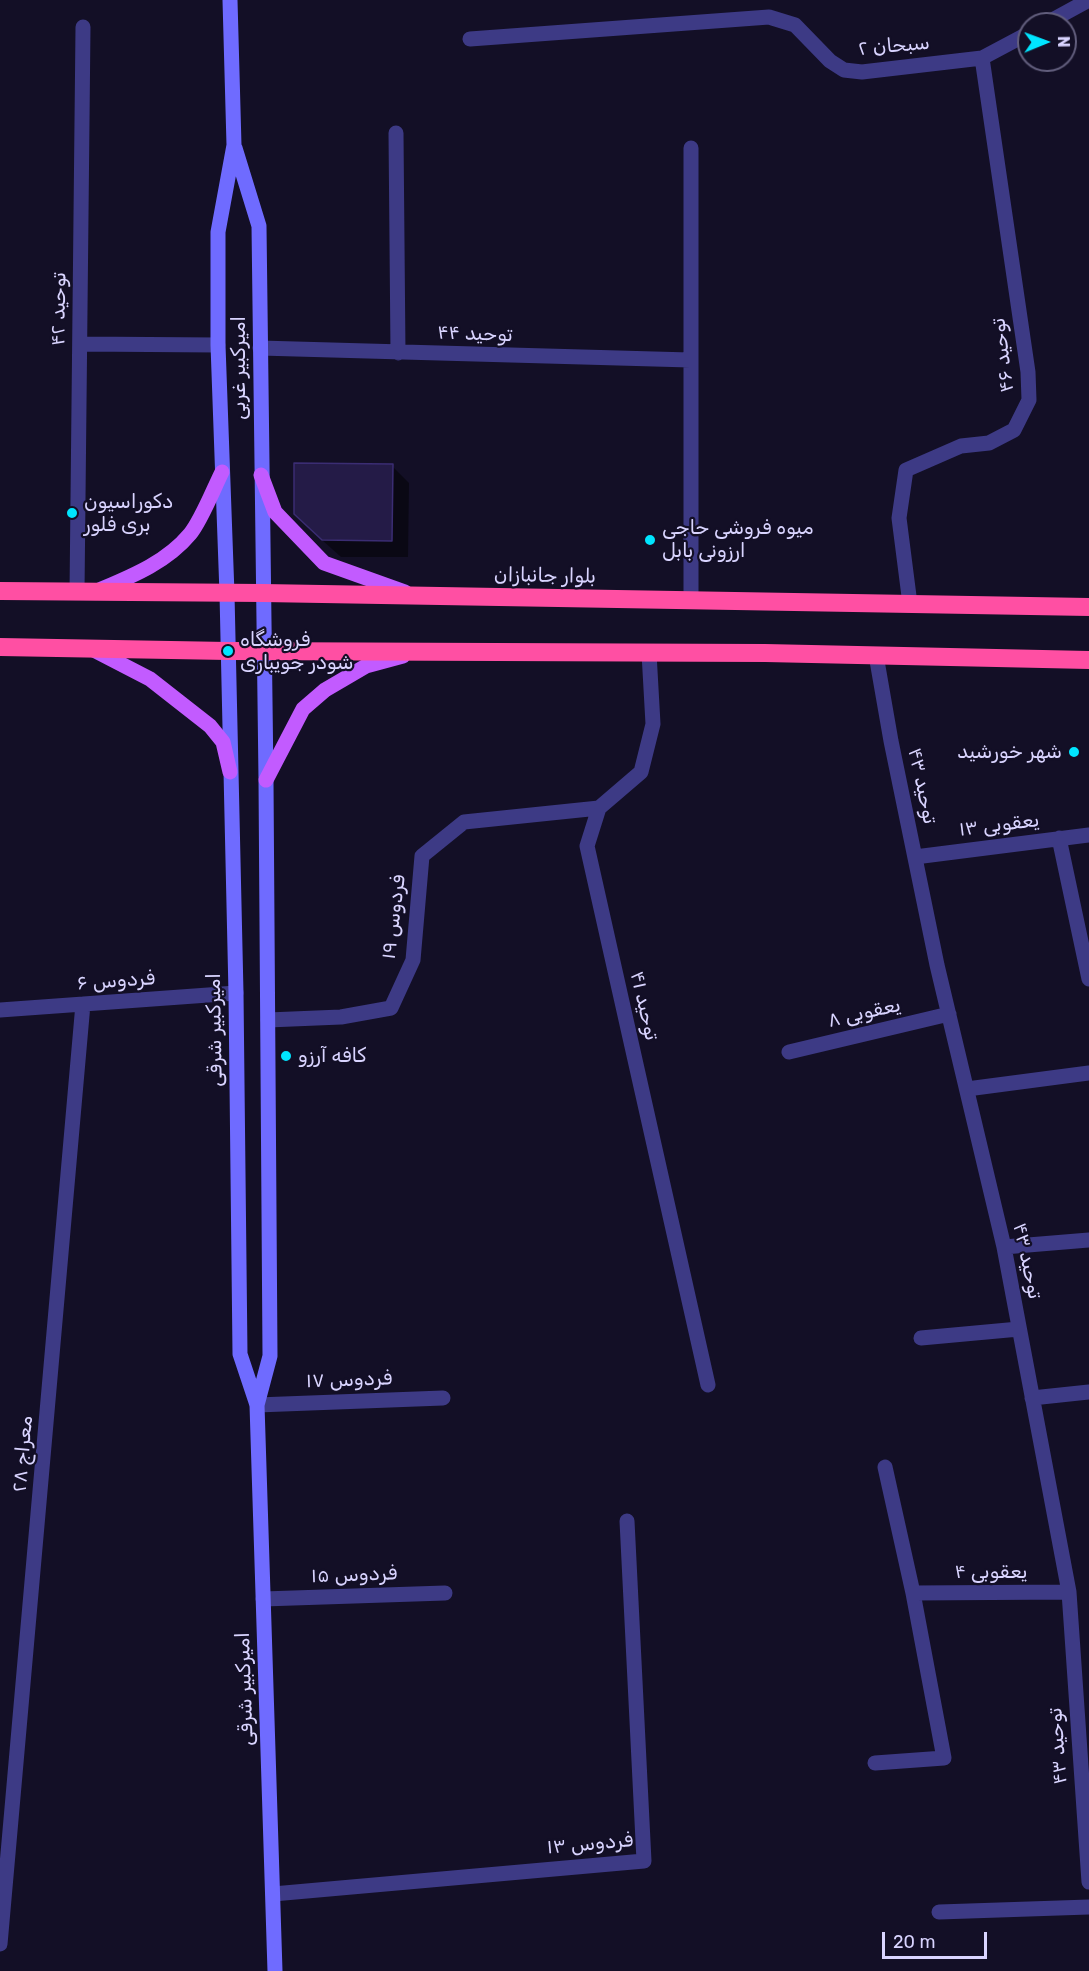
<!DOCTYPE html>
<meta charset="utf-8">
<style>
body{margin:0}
#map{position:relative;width:1089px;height:1971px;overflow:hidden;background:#130f26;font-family:Rubik,sans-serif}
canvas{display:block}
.north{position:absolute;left:1017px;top:12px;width:60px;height:60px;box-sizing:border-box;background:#130f26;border:2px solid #625e7d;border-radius:50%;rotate:89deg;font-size:16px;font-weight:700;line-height:24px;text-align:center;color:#d9d4ff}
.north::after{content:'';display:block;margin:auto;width:21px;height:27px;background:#00e5ff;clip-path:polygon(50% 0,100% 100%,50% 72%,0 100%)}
.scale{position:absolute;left:882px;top:1932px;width:105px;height:27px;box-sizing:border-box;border:3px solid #d9d4ff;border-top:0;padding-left:8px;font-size:18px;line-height:21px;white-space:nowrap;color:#d9d4ff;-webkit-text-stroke:4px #130f26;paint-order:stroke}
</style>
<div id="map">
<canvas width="1089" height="1971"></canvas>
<div class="north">N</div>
<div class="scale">20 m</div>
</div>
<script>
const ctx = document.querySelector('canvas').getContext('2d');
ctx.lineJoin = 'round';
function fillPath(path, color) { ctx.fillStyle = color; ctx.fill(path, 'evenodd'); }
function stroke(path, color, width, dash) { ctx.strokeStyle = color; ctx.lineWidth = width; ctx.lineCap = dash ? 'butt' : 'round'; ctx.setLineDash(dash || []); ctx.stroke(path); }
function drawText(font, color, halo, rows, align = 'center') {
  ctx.font = font + ' Rubik,Cairo,sans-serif'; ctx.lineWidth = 4.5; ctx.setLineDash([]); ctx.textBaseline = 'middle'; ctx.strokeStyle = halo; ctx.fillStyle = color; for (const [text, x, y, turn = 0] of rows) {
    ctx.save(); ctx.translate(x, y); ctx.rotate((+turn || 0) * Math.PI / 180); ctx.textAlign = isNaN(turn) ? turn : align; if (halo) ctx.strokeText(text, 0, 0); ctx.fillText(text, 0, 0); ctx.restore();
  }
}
const shadow = new Path2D(`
 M392,466L409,483L408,557H341L312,531Z`);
const building = new Path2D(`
 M294,463L393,464L392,541L322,540L294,514Z`);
const street = new Path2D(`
 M1045,24L1089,0
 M470,39L769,17L795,25L830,61L844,70L862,72L982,58L1029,33
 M396,133L398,353
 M80,344L218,345
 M260,348L690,360
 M77,592L83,27
 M691,600V148
 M910,604L899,518L906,470L961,446L989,443L1014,430L1029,400L1028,372L982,58
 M649,653L653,724L641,772L599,808L587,846L708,1385
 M876,655L891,741L937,965L1004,1247L1069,1592L1089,1882
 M1059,838L1089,979
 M915,857L1089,835
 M0,1010L236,993
 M268,1020L341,1017L391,1008L413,960L422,856L464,822L599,808
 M789,1052L949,1014
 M967,1089L1089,1073
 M1004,1247L1089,1240
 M921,1338L1019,1329
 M1032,1398L1089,1392
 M257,1405L443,1398
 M913,1593L1069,1592
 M263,1599L445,1593
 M875,1763L944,1758L913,1593L885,1467
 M273,1894L644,1861L627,1521
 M939,1912L1089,1907
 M0,1944L83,1004`);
const secondary = new Path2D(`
 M230,0L234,145L218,232V345L227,594L236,993L240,1354L257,1405L275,1971
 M235,148L259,226L266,780L270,1356L257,1405`);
const primary = new Path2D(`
 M261,475L275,512L324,563L405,592
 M97,591C130,577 166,563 190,534C201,521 214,488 222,472
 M92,649L150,679L210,726L223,742L230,772
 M266,780L303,709L325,690L366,666L403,656`);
const highway = new Path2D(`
 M0,591L263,593L1089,607
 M0,647L228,651L765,653L1089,660`);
const markers = [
 [72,513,6,"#00e5ff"],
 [650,540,6,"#00e5ff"],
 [228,651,6,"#00e5ff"],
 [1074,752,6,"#00e5ff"],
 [286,1056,6,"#00e5ff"]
];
const streetNames = [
 ["سبحان ۲",894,46,-5],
 ["توحید ۴۲",59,309,-89],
 ["توحید ۴۴",475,334,2],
 ["توحید ۴۶",1003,355,-97],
 ["امیرکبیر غربی",239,368,-90],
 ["بلوار جانبازان",545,576,1],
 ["توحید ۴۳",922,786,78],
 ["یعقوبی ۱۳",999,825,-7],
 ["فردوس ۱۹",394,917,-83],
 ["فردوس ۶",116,981,-4],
 ["توحید ۴۱",644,1006,77],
 ["یعقوبی ۸",864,1013,-13],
 ["امیرکبیر شرقی",215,1030,-91],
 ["توحید ۴۳",1027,1261,78],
 ["فردوس ۱۷",349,1380,-2],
 ["معراج ۲۸",23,1454,-85],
 ["یعقوبی ۴",991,1572],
 ["فردوس ۱۵",354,1575,-2],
 ["امیرکبیر شرقی",245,1689,-92],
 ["توحید ۴۳",1058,1746,-94],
 ["فردوس ۱۳",590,1844,-5]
];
const poiNames = [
 ["دکوراسیون",84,502],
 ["بری فلور",84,525],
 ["میوه فروشی حاجی",662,528],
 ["ارزونی بابل",662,551],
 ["فروشگاه",240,640],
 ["شودر جویباری",240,663],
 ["شهر خورشید",1062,752,"right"],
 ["کافه آرزو",298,1056]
];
fillPath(shadow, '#0007');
fillPath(building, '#241b47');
stroke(building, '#3b2d73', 1.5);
stroke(street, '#3d3a85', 15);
stroke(secondary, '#6f6bff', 15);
stroke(primary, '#c25bff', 15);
stroke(highway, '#ff4fa3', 18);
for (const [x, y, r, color] of markers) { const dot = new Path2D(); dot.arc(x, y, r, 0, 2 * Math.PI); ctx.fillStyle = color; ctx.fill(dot); stroke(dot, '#130f26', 2); }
drawText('20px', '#d9d4ff', '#130f26', streetNames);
drawText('20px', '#d9d4ff', '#130f26', poiNames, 'left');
</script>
